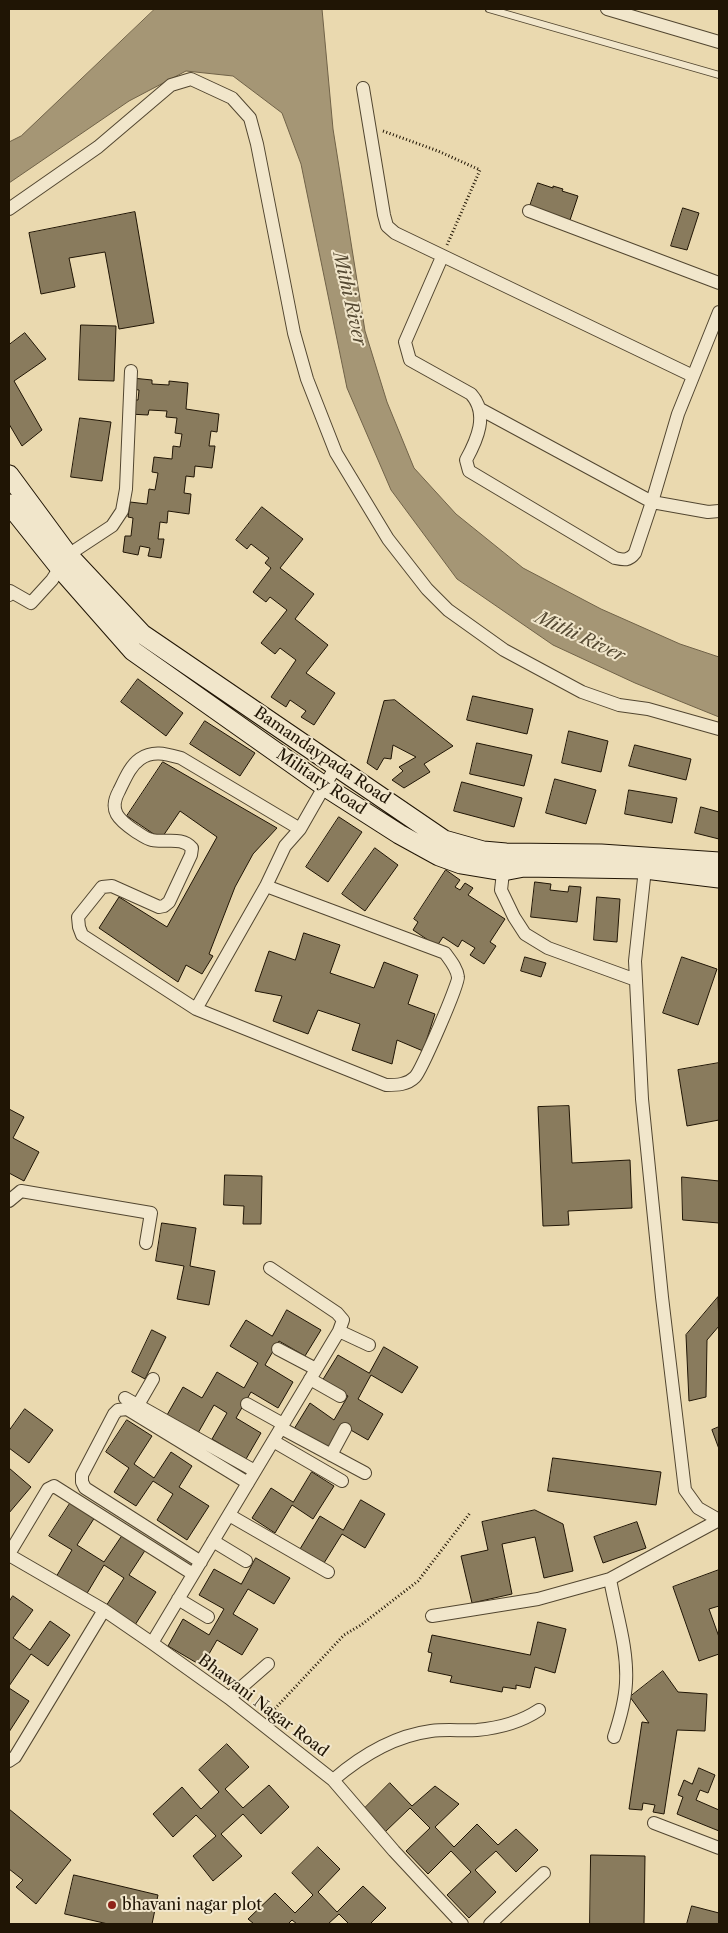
<!DOCTYPE html>
<style>
body{margin:0}
#map{position:relative;width:728px;height:1933px;overflow:hidden;background:#ead9af;font-family:"Libre Caslon Text",serif}
canvas{display:block}
.frame{position:absolute;inset:0;border:10px solid #201505;pointer-events:none}
</style>
<div id="map">
<canvas width="728" height="1933"></canvas>
<div class="frame"></div>
</div>
<script>
const ctx = document.querySelector('canvas').getContext('2d');
ctx.lineJoin = 'round';
function fillPath(path, color) { ctx.fillStyle = color; ctx.fill(path, 'evenodd'); }
function stroke(path, color, width, dash) { ctx.strokeStyle = color; ctx.lineWidth = width; ctx.lineCap = dash ? 'butt' : 'round'; ctx.setLineDash(dash || []); ctx.stroke(path); }
function drawText(font, color, halo, rows, align = 'center') {
  ctx.font = font + ' "Libre Caslon Text",serif'; ctx.lineWidth = 4; ctx.setLineDash([]); ctx.textBaseline = 'middle'; ctx.strokeStyle = halo; ctx.fillStyle = color; for (const [text, x, y, turn = 0] of rows) {
    ctx.save(); ctx.translate(x, y); ctx.rotate((+turn || 0) * Math.PI / 180); ctx.textAlign = isNaN(turn) ? turn : align; if (halo) ctx.strokeText(text, 0, 0); ctx.fillText(text, 0, 0); ctx.restore();
  }
}
const water = new Path2D(`
 M155,9H322L333,129L365,331L387,402L414,468L456,514L523,568L601,609L680,644L719,657V717L635,683L553,645L457,579L391,490L347,388L301,164L282,113L233,76L186,71L129,101L9,183V142L21,136Z`);
const building = new Path2D(`
 M538,183L553,188V186L563,189L562,191L578,196L570,220L530,206Z
 M683,208L699,213L687,250L671,246Z
 M135,212L154,323L119,329L105,252L69,258L75,287L41,294L29,233Z
 M81,325L116,326L114,381L79,380Z
 M25,333L46,359L14,381L42,430L22,446L9,424V345Z
 M132,378L152,380V384L169,385V381L188,383L186,409L219,414L217,432L211,431L209,446H215L212,468L195,466L194,477L186,476L184,493L191,494L189,514L168,511L167,523L160,522L158,539H164L161,558L148,556L150,548L140,546L138,555L123,552L125,536H131L133,518L128,517L130,502L147,504L149,489L155,490L158,473L152,472L154,457L172,459L173,446L180,447L182,434L175,433L177,418L166,417L167,411L149,410L148,415L129,414L130,400H138L139,390L131,389Z
 M80,418L111,422L102,481L71,477Z
 M262,507L303,539L280,568L314,594L295,619L328,645L306,673L335,693L314,725L301,717L306,711L290,700L286,707L271,697L296,660L280,648L275,654L261,643L287,610L270,597L266,602L253,592L271,568L265,563L269,558L251,544L247,549L236,540Z
 M138,679L183,713L166,736L121,702Z
 M473,696L533,709L527,734L467,720Z
 M395,700L453,746L424,764L430,772L404,788L392,780L403,771L399,767L416,757L393,745L391,759L384,758L377,770L367,763L384,701Z
 M205,721L255,753L240,776L190,744Z
 M569,731L608,741L601,772L562,763Z
 M477,743L532,755L524,786L470,774Z
 M635,745L691,759L686,780L629,766Z
 M163,762L277,828L253,854L235,887L209,954L213,956L202,974L186,965L178,982L99,928L119,897L167,927L217,837L180,811L161,839L127,816Z
 M555,779L596,790L586,824L546,813Z
 M462,782L522,798L514,827L454,811Z
 M629,790L677,798L672,823L625,814Z
 M701,807L719,812V839L695,833Z
 M339,817L362,832L328,882L306,867Z
 M375,848L398,865L365,911L342,894Z
 M446,870L460,880L455,887L460,890L465,883L473,888L468,895L505,919L490,942L496,946L484,964L470,955L475,948L462,940L458,947L443,937L437,946L413,930L418,922L414,919Z
 M535,882L551,884L550,890L568,892L569,886L581,887L577,922L531,917Z
 M597,897L620,899L617,942L594,940Z
 M304,933L340,945L330,973L374,988L384,962L418,975L408,1004L435,1014L423,1051L397,1040L392,1064L352,1050L360,1024L318,1010L308,1034L273,1021L282,996L255,991L269,951L295,960Z
 M525,957L546,963L541,977L521,971Z
 M682,957L717,969L698,1025L663,1013Z
 M719,1063V1120L687,1126L678,1070Z
 M569,1106L572,1163L630,1160L632,1208L568,1211L569,1225L543,1226L538,1107Z
 M9,1109L24,1117L13,1138L39,1152L24,1181L9,1173Z
 M225,1175L262,1176L261,1224H243L244,1206L224,1205Z
 M682,1177L719,1181V1223L683,1220Z
 M162,1223L196,1228L190,1266L215,1271L209,1305L177,1299L184,1266L156,1261Z
 M718,1297L719,1326L707,1340L706,1397L689,1401L686,1335Z
 M287,1310L321,1330L305,1356L279,1341L265,1365L293,1382L278,1408L251,1392L236,1418L261,1433L246,1459L212,1439L227,1413L214,1405L198,1433L167,1415L183,1387L202,1398L217,1372L244,1388L258,1363L230,1346L246,1320L272,1336Z
 M152,1330L166,1337L145,1379L132,1372Z
 M384,1347L418,1367L402,1393L371,1375L358,1399L383,1414L368,1440L342,1425L328,1450L294,1429L310,1403L334,1420L348,1396L322,1381L338,1355L369,1373Z
 M25,1409L53,1430L29,1463L9,1448V1431Z
 M127,1420L152,1436L134,1464L154,1478L171,1452L192,1466L179,1487L209,1506L187,1540L157,1520L173,1494L153,1481L136,1506L114,1492L129,1468L106,1452Z
 M719,1427V1449L712,1430Z
 M553,1458L661,1472L656,1505L548,1491Z
 M9,1468L31,1487L9,1513Z
 M312,1472L334,1486L313,1519L292,1505L275,1533L252,1518L271,1488L293,1502Z
 M361,1500L385,1514L365,1548L342,1534L324,1563L300,1549L320,1516L343,1530Z
 M71,1502L95,1517L77,1545L104,1562L123,1534L146,1549L129,1575L156,1592L135,1625L106,1606L124,1578L104,1565L86,1595L56,1577L72,1550L49,1536Z
 M535,1510L563,1524L573,1571L544,1578L535,1537L502,1544L512,1594L472,1603L461,1556L488,1550L482,1522Z
 M637,1522L646,1548L603,1563L594,1537Z
 M256,1558L290,1578L274,1604L248,1589L233,1614L258,1629L242,1655L217,1640L202,1666L168,1646L183,1619L209,1635L224,1609L199,1595L214,1569L241,1584Z
 M719,1570V1606L709,1609L719,1637V1654L699,1661L673,1587Z
 M13,1596L33,1610L13,1638L30,1650L50,1621L70,1635L48,1666L31,1654L9,1686V1602Z
 M538,1622L566,1629L555,1673L535,1667L530,1688L516,1685V1689L503,1687L502,1692L450,1682L452,1676L428,1671L432,1653L428,1652L432,1635L530,1655Z
 M663,1671L678,1692L707,1694L705,1731L677,1730L664,1814L653,1812L655,1805L643,1803L642,1810L629,1809L642,1722L649,1723L630,1697Z
 M9,1688L29,1701L9,1732Z
 M227,1744L249,1767L225,1789L243,1808L269,1785L289,1807L261,1834L243,1814L221,1834L242,1856L213,1881L193,1856L216,1836L196,1815L173,1837L153,1814L182,1787L201,1809L219,1792L199,1770Z
 M699,1768L715,1775L708,1793L700,1790L696,1800L719,1810V1831L677,1814L683,1797L678,1795L684,1780L692,1784Z
 M390,1783L412,1806L435,1786L459,1804L435,1827L454,1847L477,1824L498,1845L516,1829L538,1850L516,1872L496,1851L475,1870L496,1892L469,1918L447,1895L471,1872L451,1851L428,1874L406,1851L430,1828L410,1808L385,1832L363,1810Z
 M9,1809L71,1860L36,1904L16,1887L23,1880L9,1869Z
 M318,1847L340,1869L318,1892L337,1912L363,1886L386,1908L370,1924H349L339,1914L328,1924H297L292,1920L288,1924H254L248,1919L275,1893L295,1913L313,1895L292,1873Z
 M591,1855L645,1856L644,1924H590Z
 M74,1875L158,1895L152,1924H108L65,1914Z
 M692,1906L719,1913V1924H687Z`);
const path = new Path2D(`
 M383,131L438,151L480,170L447,245
 M270,1714L344,1635L361,1625L418,1581L470,1513`);
const lane = new Path2D(`
 M489,9L719,75`);
const street = new Path2D(`
 M607,9L719,42
 M363,88L384,215L387,226L395,233L693,376
 M9,209L98,147L171,85L191,79L232,98L250,118L257,144L294,333L307,379L336,453L388,539L427,589L448,610L504,650L582,692L619,705L648,709L719,729
 M529,211L719,283
 M442,257L405,342L410,360L471,394C489,414 477,440 466,460L469,471L615,558C624,560 629,561 635,553L652,502L708,512L719,511
 M480,409L652,502L678,414L719,312
 M9,595L10,591L31,603L52,580L68,555L112,526L122,511L126,489L131,371
 M504,864L501,890L514,917L525,934L548,948L636,980
 M645,869L635,961L642,1099L662,1297L685,1490L698,1508L719,1520
 M266,886L445,953C450,960 457,968 458,977C459,984 421,1071 415,1077C407,1085 397,1085 386,1085L196,1009L266,886L285,846L300,829L336,766
 M196,1009L82,935L79,927L78,917L102,887L112,886L159,907L164,906L169,902L191,855L192,848C182,836 165,843 152,840C146,839 140,834 135,831C119,820 108,811 119,791C125,779 130,766 140,759C153,750 166,754 181,758L300,829
 M9,1201L21,1191L151,1213L146,1243
 M339,1331L369,1345
 M278,1349L316,1369
 M310,1379L340,1396
 M125,1398L255,1471
 M247,1404L283,1424
 M138,1405L153,1379
 M281,1428L365,1473
 M273,1441L342,1481
 M331,1455L345,1429
 M229,1515L328,1572
 M213,1541L246,1561
 M9,1554L48,1489L54,1486L193,1574
 M9,1555L104,1610L152,1643L229,1698L333,1780L394,1851L462,1924
 M201,1562L85,1488L82,1482V1475L114,1414L118,1410L127,1409L248,1483
 M610,1579C616,1613 628,1648 626,1683C625,1702 620,1719 614,1737
 M178,1599L208,1617
 M432,1616L538,1599L610,1579L719,1520
 M152,1643L339,1331L343,1320L337,1313L270,1268
 M229,1698L268,1664
 M9,1761L15,1757L104,1610
 M333,1780C361,1756 393,1736 431,1731C446,1729 462,1731 477,1730C499,1728 521,1722 539,1710
 M654,1823L719,1848
 M490,1924L544,1873`);
const secondary = new Path2D(`
 M9,475L68,555L142,634L444,840L483,851L506,853L601,854L719,862
 M9,504L60,568L133,651L324,786L399,834L439,856L461,864L503,871L524,867L645,869L719,878`);
const markers = [
 [112,1905,5,"#8f2418"]
];
const streetNames = [
 ["Bamandaypada Road",322,756,34],
 ["Military Road",321,782,34],
 ["Bhawani Nagar Road",263,1706,37]
];
const poiNames = [
 ["bhavani nagar plot",122,1905]
];
const waterNames = [
 ["Mithi River",349,299,77],
 ["Mithi River",580,637,25]
];
fillPath(water, '#a59675');
stroke(water, '#706248', 1);
fillPath(building, '#897b5d');
stroke(building, '#201505', 1);
stroke(lane, '#524630', 8);
stroke(street, '#524630', 14);
stroke(secondary, '#201505', 21);
stroke(path, '#201505', 3, [1, 2.5]);
stroke(lane, '#f1e6cb', 6);
stroke(street, '#f1e6cb', 12);
stroke(secondary, '#f1e6cb', 19);
for (const [x, y, r, color] of markers) { const dot = new Path2D(); dot.arc(x, y, r, 0, 2 * Math.PI); ctx.fillStyle = color; ctx.fill(dot); stroke(dot, '#f1e6cb', 2); }
drawText('16px', '#201505', '#f1e6cb', streetNames);
drawText('16px', '#201505', '#f1e6cb', poiNames, 'left');
drawText('italic 18px', '#554932', '#f1e6cb', waterNames);
</script>
